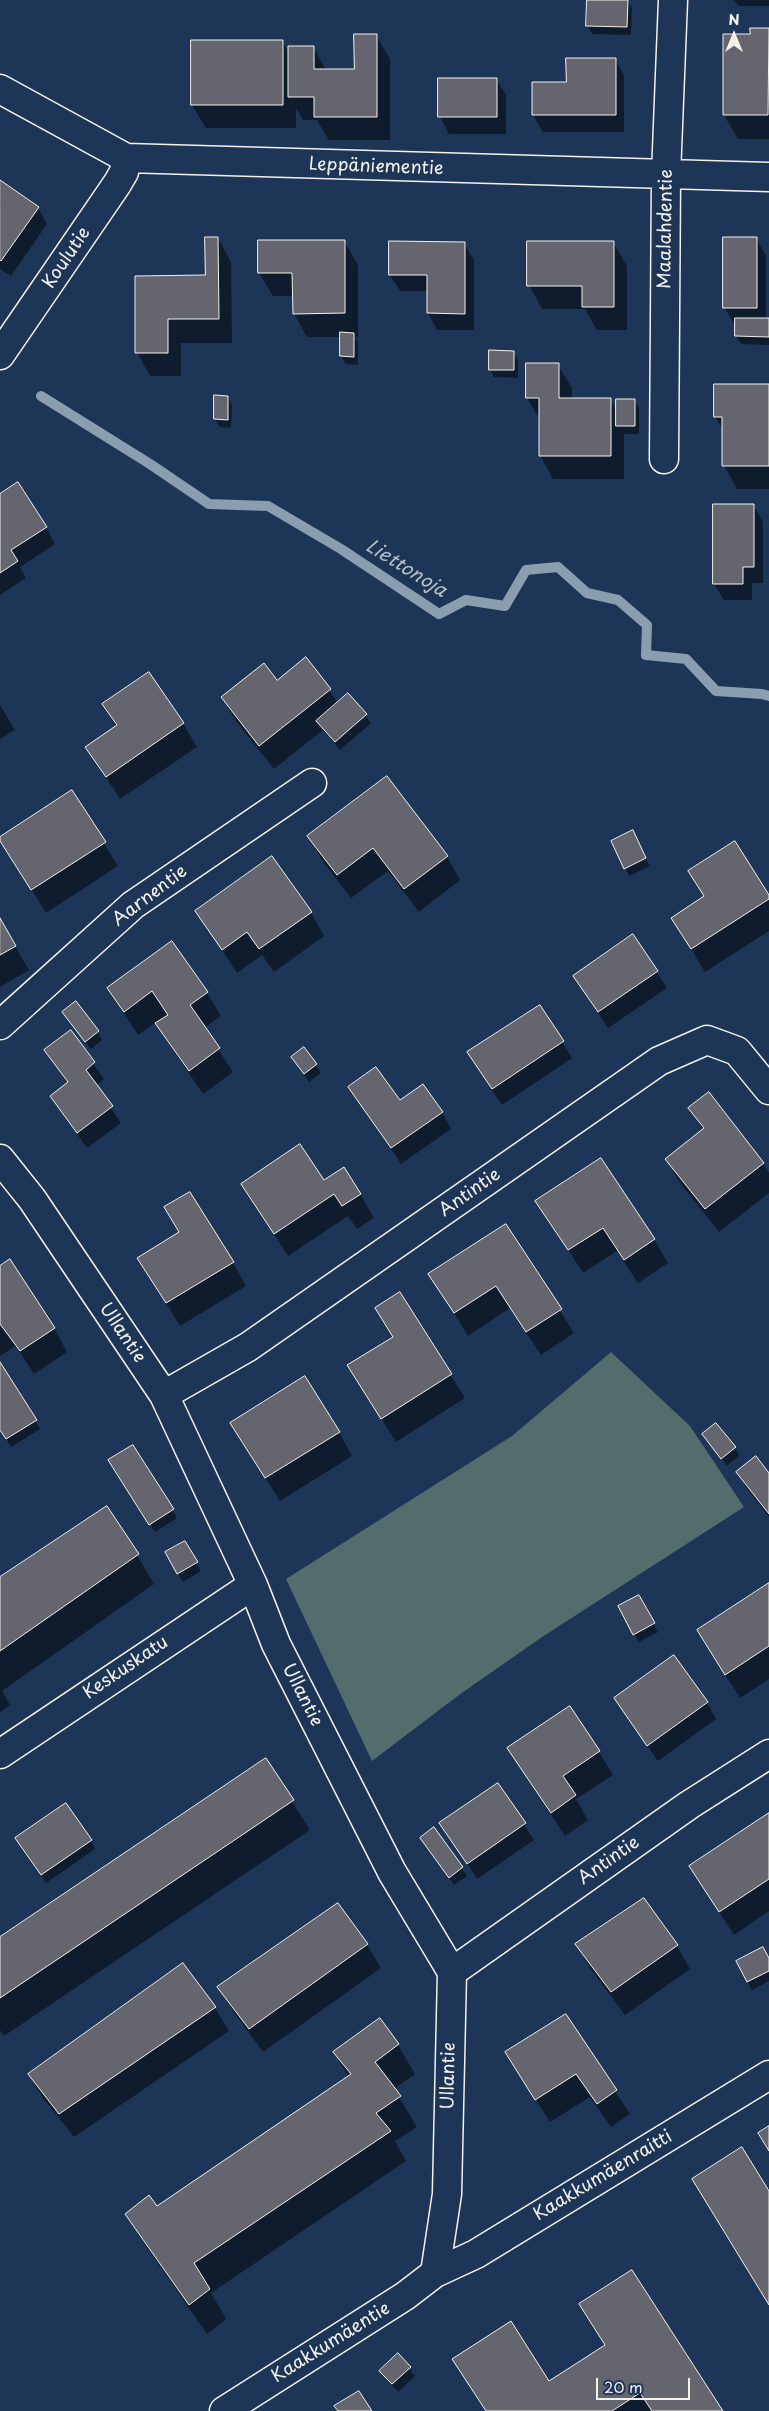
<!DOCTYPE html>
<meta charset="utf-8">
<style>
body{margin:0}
#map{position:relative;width:769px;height:2411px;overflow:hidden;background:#1d3557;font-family:"Playpen Sans",sans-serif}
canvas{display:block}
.north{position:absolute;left:709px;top:10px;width:50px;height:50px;-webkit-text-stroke:4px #1d3557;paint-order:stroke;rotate:0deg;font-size:14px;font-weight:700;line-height:20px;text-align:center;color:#f4f1e8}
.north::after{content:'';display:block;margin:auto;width:18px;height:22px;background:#f4f1e8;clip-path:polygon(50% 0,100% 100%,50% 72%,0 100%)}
.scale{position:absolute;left:596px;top:2378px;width:94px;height:22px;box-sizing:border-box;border:2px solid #f4f1e8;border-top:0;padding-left:6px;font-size:15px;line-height:18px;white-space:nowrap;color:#f4f1e8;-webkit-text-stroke:4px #1d3557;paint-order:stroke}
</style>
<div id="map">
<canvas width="769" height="2411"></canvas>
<div class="north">N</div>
<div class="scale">20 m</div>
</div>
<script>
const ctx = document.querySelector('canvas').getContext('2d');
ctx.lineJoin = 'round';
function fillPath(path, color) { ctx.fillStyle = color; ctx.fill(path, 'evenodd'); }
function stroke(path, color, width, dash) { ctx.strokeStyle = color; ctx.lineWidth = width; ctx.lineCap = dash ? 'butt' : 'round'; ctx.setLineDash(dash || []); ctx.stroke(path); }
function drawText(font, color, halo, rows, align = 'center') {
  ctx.font = font + ' "Playpen Sans",sans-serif'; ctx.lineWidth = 4.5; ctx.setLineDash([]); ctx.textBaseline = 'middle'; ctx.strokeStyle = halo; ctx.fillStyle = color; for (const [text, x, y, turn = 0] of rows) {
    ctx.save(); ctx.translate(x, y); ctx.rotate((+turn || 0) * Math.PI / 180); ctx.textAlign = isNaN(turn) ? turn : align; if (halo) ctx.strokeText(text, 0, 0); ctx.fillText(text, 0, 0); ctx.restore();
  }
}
const green = new Path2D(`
 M611,1352L690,1426L744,1507L542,1637L459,1695L372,1761L286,1579L512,1436Z`);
const shadow = new Path2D(`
 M588,0H627L632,8L631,35L592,34L588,26Z
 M734,0H769V6H738Z
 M751,29H769V139H738L724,115V36H751Z
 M376,35L390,59V140H329L317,120H303L296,108V128H206L192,105L282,41L290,54L313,47L326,70H355Z
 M615,59L624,75V132H543L533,115V83H568Z
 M440,79H496L506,95V134H449L440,117Z
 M0,181L38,208L47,224L11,276L0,269Z
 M218,238L231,262L232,343H181V376H150L137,352L206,276Z
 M756,238L766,255V319H769V345L741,344L736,336V324H734L724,307Z
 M344,241L358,265V337H355L358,342V365L346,364L341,356V337H307L294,314V296H273L259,273Z
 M613,242L627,266V330H597L585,309H542L529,285Z
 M464,243L474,260V330H437L428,313V291H400L390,275Z
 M513,352L518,360V378L494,377L490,369Z
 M527,365H558L572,388V400H610L617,412L634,400L639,408V434H624V479H553L540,455V420L527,398Z
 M715,386H769V489H737L724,465V431L715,417Z
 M216,397H228L232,405L231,428L220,427L215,419Z
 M0,496L46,527L55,544L20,567L26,578L0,595Z
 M753,505L763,522V583H752V600H724L714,584Z
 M306,659L338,703L348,694L371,723L340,750L323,730L274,769L236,721L222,697L277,682Z
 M104,704L183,723L197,747L120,799L87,747L116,727Z
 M0,705L15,730L0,739Z
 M72,792L118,866L46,913L0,838Z
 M309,837L447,857L460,880L419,912L388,871L351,898L322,860Z
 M637,840L650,866L629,876L625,868Z
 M769,898V931L705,972L673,918Z
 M197,911L311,913L324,936L274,972L262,955L237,973Z
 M0,921L29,970L0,987Z
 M633,936L667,988L608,1028L574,976Z
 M172,943L207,993L221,1016L204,1028L233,1072L203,1094L171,1047L156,1022L138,1035L108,988Z
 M539,1006L572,1058L502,1105L478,1069Z
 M68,1020L98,1032L102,1040L91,1049Z
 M70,1032L104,1079L96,1085L121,1123L87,1148L51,1097L68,1084L46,1050Z
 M304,1049L321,1073L309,1082L293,1057Z
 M350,1087L442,1112L451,1129L401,1164Z
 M690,1108L763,1163L769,1173V1193L719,1232L680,1183L666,1159L703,1130Z
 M324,1182L360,1194L374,1218L357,1229L348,1216L288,1256L242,1184Z
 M537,1201L654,1239L668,1263L638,1283L617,1251L583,1273Z
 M506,1225L574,1333L541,1355L510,1308L468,1336L430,1274Z
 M233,1263L246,1286L180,1326L153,1282Z
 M0,1267L54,1328L67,1352L34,1374L16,1346L0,1356Z
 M400,1294L465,1398L396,1442L363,1389L394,1338L376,1309Z
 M0,1364L40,1429L11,1447L0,1429Z
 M339,1432L352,1456L280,1501L246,1447Z
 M703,1434L735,1448L739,1456L727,1466Z
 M132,1446L177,1518L155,1532L114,1469Z
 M737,1472L769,1475V1517L747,1489Z
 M184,1542L201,1571L183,1582L166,1553Z
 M137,1555L154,1584L2,1691L10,1705L0,1712V1578Z
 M769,1585V1679L740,1698L712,1654Z
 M639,1597L658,1632L639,1642L619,1607Z
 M615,1699L707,1703L716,1719L658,1761Z
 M509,1749L599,1752L613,1775L576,1799L588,1820L565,1836Z
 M265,1759L310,1830L4,2036L0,2030V1938Z
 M498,1785L534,1840L477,1879L441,1823Z
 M769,1814V1911L734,1935L690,1867Z
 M434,1829L467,1876L454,1885L426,1846Z
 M91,1841L95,1849L46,1883L22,1846Z
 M644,1900L677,1946L690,1969L625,2015L590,1968L577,1945Z
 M338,1904L367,1945L381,1968L263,2052L233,2011L219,1988Z
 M769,1960V1981L752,1990L737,1961Z
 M183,1965L215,2008L229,2031L74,2137L43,2098L29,2075Z
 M566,2016L630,2114L611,2127L590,2097L550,2122L506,2053Z
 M398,2045L415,2074L394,2089L417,2127L395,2141L406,2161L211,2293L226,2319L207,2334L144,2243L127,2214L156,2208L349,2077L334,2053Z
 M580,2304L722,2411H486L454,2359L549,2382L605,2346Z
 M398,2355L415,2376L398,2392L380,2371Z`);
const stream = new Path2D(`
 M41,396L150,464L209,504L268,506L341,549L439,614L466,600L505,606L526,570L558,567L587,593L618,600L647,625L646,655L686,659L716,691L762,694L769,696`);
const building = new Path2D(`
 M587,0H628L627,27L586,26Z
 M750,28H769L768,115H723V34H750Z
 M354,34H377V117H314V97H288V46H314V69H354Z
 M191,40H283V105H191Z
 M566,58H616V115H532V82H566Z
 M438,78H497V117H438Z
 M0,180L39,207L1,261L0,260Z
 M205,237H218L219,319H168V353H135V276L205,275Z
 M723,237H757V308H723Z
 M258,240H345V313L293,314L292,273H258Z
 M389,241L465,242V314L427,313V275H389Z
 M527,241H614V307H582V286H527Z
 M735,318H769V337L735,336Z
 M340,332L354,333V357L340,356Z
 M489,350L514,351V370H489Z
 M526,363H559V398H611V456H539V398H526Z
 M714,384H769V466H722V417H714Z
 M214,395L228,396V420L214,419Z
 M616,399H635V426H616Z
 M18,482L47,527L11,550L18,561L0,573V494Z
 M713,504H754V567H743V584H713Z
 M306,657L331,689L259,746L221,697L264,663L277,680Z
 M149,672L184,723L106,777L85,747L117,725L102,704Z
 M348,693L367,714L335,742L316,721Z
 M387,776L448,856L404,889L373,848L337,875L307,836Z
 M72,790L106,842L31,890L0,841V837Z
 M633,830L646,858L624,869L611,841Z
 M735,841L769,895V899L691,949L671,918L704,896L688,871Z
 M272,856L312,912L259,949L247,932L222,950L195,911Z
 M0,918L16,946L0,955Z
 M633,934L658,971L598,1012L573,976Z
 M172,941L208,992L190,1005L220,1048L189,1071L155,1023L168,1015L152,991L124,1012L107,988Z
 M76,1001L99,1031L85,1042L62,1012Z
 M540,1005L564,1041L492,1089L467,1052Z
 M71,1030L95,1062L86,1070L113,1106L77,1133L50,1096L68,1082L44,1050Z
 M304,1047L317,1064L304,1074L291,1057Z
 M376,1067L400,1100L423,1084L443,1112L391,1148L348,1087Z
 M709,1092L764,1163L705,1209L665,1159L704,1128L688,1108Z
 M300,1144L324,1180L344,1167L361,1194L342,1206L334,1194L274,1234L241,1184Z
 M601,1158L655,1239L624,1260L603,1228L568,1250L535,1201Z
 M190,1192L234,1262L166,1303L137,1258L179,1232L164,1207Z
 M506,1224L562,1309L526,1332L496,1286L454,1313L428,1274Z
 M10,1259L55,1328L20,1351L0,1324V1266Z
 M400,1292L452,1374L381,1419L347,1365L393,1337L375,1308Z
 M0,1362L37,1420L6,1439L0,1430Z
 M305,1376L340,1432L265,1478L230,1423Z
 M716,1423L736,1447L721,1459L702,1434Z
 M133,1445L174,1509L149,1525L108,1460Z
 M756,1456L769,1473V1514L736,1472Z
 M107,1506L139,1554L0,1651V1577Z
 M185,1541L198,1562L177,1574L165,1552Z
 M769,1583V1646L725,1675L697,1630Z
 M639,1595L655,1623L633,1635L618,1606Z
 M674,1655L708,1702L647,1746L614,1698Z
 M570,1706L600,1751L563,1776L576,1795L551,1813L507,1748Z
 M266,1758L294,1800L0,1998V1937Z
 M498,1783L526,1823L467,1864L439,1823Z
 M66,1803L92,1840L41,1875L15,1838Z
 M769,1813V1879L719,1912L689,1866Z
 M434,1827L463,1867L449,1878L420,1838Z
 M644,1898L678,1945L611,1992L575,1944Z
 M338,1903L368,1944L249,2029L217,1987Z
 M763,1947L769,1958V1971L747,1982L736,1961Z
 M183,1963L216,2007L59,2114L28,2074Z
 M566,2014L617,2090L597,2104L576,2074L535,2100L505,2052Z
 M380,2018L399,2044L375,2062L401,2096L376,2113L391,2131L194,2263L210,2289L189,2305L125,2214L149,2195L157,2206L351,2074L333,2052Z
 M769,2126V2151L758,2133Z
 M742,2147L769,2191V2305L692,2179Z
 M632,2270L723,2411H652L640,2393L612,2411H486L452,2359L511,2321L549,2381L605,2345L579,2304Z
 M398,2353L411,2367L392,2384L379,2371Z
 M359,2391L372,2411H338L334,2406Z`);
const minor = new Path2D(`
 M0,89L126,158L769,177
 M0,355L117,184L124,172L126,158
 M664,459L666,175L673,0
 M0,1025L133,905L312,783
 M0,1159L32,1199L164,1395L253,1585L276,1644L392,1872L452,1972L447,2194L435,2273
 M164,1395L248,1347L659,1061L707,1040L737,1051L769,1090
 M0,1754L253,1585
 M452,1972L689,1805L769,1754
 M224,2411L405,2296L435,2273L476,2254L769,2075`);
const streetNames = [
 ["Leppäniementie",376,167,2],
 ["Maalahdentie",666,229,-89],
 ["Koulutie",67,258,-56],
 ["Aarnentie",150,896,-37],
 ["Antintie",470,1193,-35],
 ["Ullantie",122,1333,56],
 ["Keskuskatu",126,1668,-34],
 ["Ullantie",302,1695,63],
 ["Antintie",609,1861,-35],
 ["Ullantie",449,2076,-89],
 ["Kaakkumäenraitti",603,2176,-31],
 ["Kaakkumäentie",331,2343,-32]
];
const waterNames = [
 ["Liettonoja",406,569,32]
];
fillPath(green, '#526d6b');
fillPath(shadow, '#0007');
stroke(stream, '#8a9eb0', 10);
fillPath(building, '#65656f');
stroke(building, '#f4f1e8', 1);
stroke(minor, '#f4f1e8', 31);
stroke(minor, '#1d3557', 28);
drawText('18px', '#f4f1e8', '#1d3557', streetNames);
drawText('italic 19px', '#b6c0c7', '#1d3557', waterNames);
</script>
